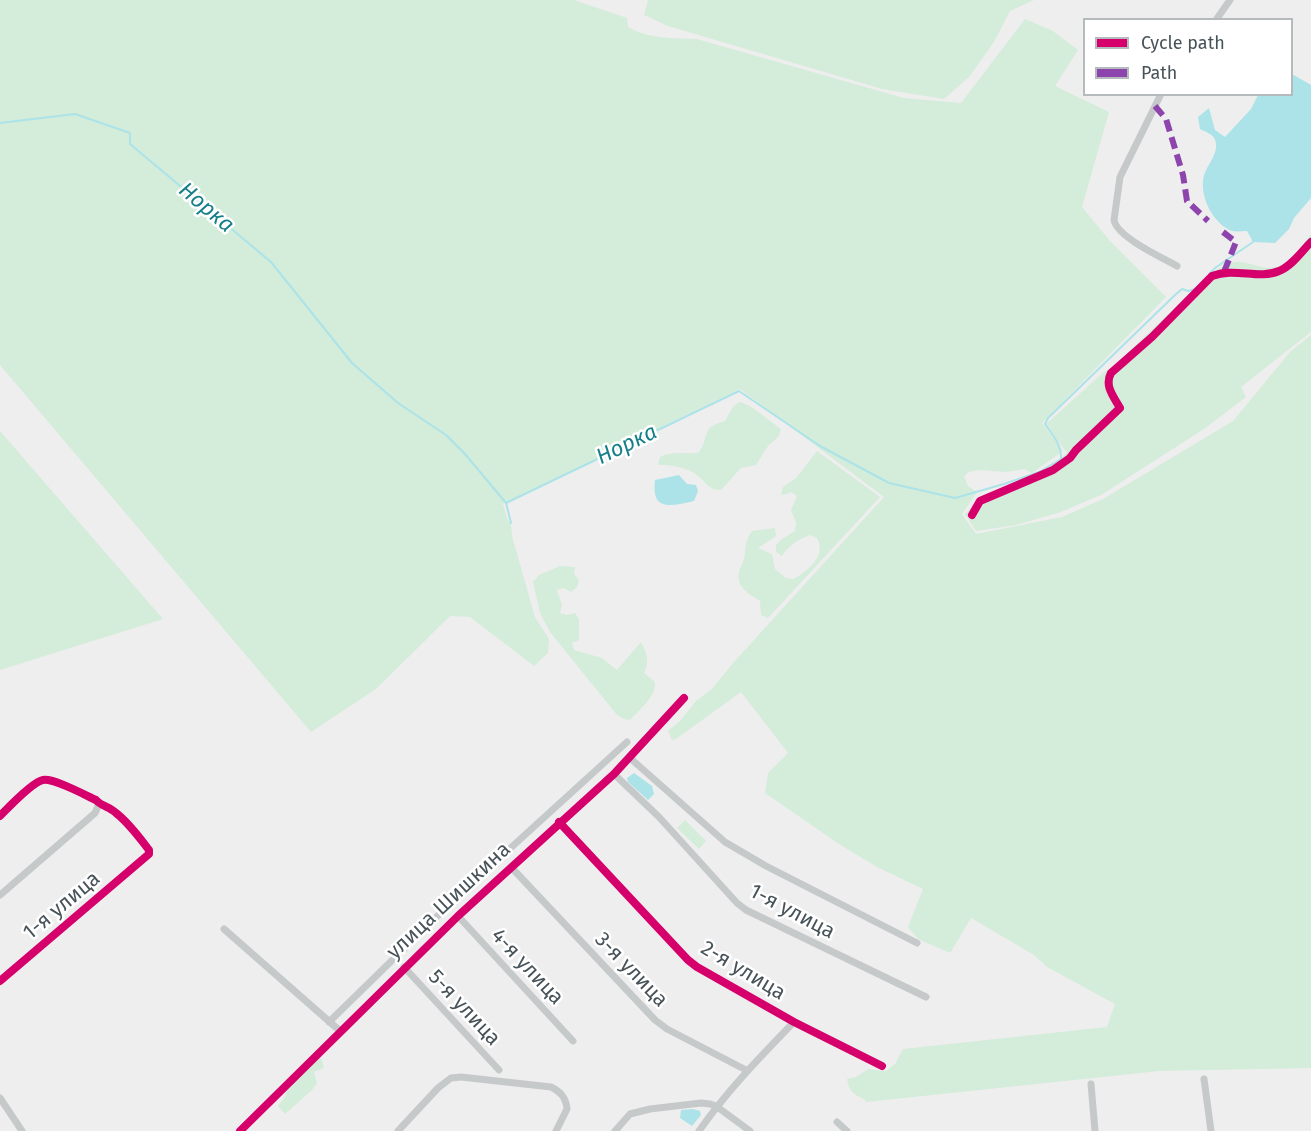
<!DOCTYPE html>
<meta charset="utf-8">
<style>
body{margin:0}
#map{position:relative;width:1311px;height:1131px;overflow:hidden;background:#efeeee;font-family:"Fira Sans",sans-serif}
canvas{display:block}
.legend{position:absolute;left:1083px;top:18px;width:210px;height:78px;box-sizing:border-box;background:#fff;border:2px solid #b5babd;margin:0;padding:8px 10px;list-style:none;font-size:18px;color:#475359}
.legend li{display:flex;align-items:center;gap:12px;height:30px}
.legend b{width:30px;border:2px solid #b5babd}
</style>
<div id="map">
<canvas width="1311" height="1131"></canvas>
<ul class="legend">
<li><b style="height:8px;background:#d6006c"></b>Cycle path</li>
<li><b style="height:8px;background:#8e44ad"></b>Path</li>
</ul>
</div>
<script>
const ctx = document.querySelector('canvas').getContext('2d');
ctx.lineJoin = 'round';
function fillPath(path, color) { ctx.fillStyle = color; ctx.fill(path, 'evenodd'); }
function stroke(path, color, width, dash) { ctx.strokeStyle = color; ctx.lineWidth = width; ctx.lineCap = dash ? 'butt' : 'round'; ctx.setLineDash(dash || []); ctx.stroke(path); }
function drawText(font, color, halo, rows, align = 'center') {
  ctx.font = font + ' "Fira Sans",sans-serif'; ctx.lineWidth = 5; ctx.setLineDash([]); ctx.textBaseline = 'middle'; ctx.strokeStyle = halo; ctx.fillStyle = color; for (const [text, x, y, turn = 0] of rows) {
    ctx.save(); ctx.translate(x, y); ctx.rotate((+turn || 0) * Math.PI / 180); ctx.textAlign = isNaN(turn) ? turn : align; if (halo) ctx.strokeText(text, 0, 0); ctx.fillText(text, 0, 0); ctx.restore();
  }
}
const green = new Path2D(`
 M0,0H574L627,18L628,27C649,39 673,38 697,39L904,98L961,103L1025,19L1053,31L1078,50L1055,86L1109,112L1082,207L1110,241L1166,297L1042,423L1063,451L1032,473L1024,469L1007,472L979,470L969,472L964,476L968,486L977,492L962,514L976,534L1062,517L1103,499L1233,421L1290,352L1311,335V1068L1160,1071L866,1102L864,1099C853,1094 849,1091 847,1079L856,1077L868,1069L886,1071L895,1064L903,1049L1107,1027L1115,1004L1047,967L1034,955L971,918L950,953L918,939L908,927L923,889L877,867L839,844L765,793L768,773L788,753L741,692L676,739L672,740L668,731L680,721L696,701L712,689L733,663L884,497L740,389L503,504L508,521L511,523L512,536L535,617L549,639L548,653L534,666L470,617L450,616L376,689L311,732L0,365Z
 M648,0H1034L1010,11L994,42L969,77L944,99L882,89L668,26L644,15Z
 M1311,234V332L1241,387L1246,397L1204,429L1101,495L1061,512L1016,525L976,531L965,514L980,498L1048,468L1067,453L1046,424L1104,372L1114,366L1208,276C1217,270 1228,261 1239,262C1255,263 1270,274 1286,263C1296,256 1304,243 1311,234Z
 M739,402C750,403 769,421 781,429L779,436L768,446L756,465L741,468L721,490C708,490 706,482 697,475C689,468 668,464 658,465L660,457C674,451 684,454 698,453C711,438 699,427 725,421L733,407Z
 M0,431L163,619L0,670Z
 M817,451L880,497L768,618L761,615L760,601C750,595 735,586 739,572C740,568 743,563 744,559C746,548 745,540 752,531L775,528L776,536L758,548L772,554L775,569L786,578L794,579C808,570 827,556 817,538L810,535C799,539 788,546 782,556L776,552V545L782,539L795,531L796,523L791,510L797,496L791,492L784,495L781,494L783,487L796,478Z
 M560,566L575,567L574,574L579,580L577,587L571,592L564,588L557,590L562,605L560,613L567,615L575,613L579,619V640L572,643L574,650L602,658L617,670L641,642C647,654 650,660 644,673L655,682C656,697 640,709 630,720L624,719L617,715L550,632L540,613L533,582L539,575Z
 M685,820L706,841L699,849L677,828Z
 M317,1058H321L324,1068L314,1072L317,1083L312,1090L285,1114L278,1106L285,1097L287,1090Z`);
const water = new Path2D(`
 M1292,74L1311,85V198L1294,218L1289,229L1275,243L1253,242L1247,231C1242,231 1236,232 1232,231C1214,224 1201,200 1203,180C1204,168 1217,157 1216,145C1216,135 1208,133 1200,129L1198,117L1209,108L1215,130L1225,137L1251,109L1258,95L1292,94Z
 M679,475L687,484L696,485L698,491L694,501C671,506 651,512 655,480Z
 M634,773L652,786L654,794L648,800L628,782L627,778Z
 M693,1109L700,1111L701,1115L692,1126L680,1118L681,1110Z`);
const stream = new Path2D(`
 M0,123L75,114L130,133V144L271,262L352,363L398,403L446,435L465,454L506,503L739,391L820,446L889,483L955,498L1004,484L1039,472L1061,459C1062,444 1052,435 1045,424L1048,418L1175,295L1182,289L1188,291L1195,289
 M1209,274L1215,268L1253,242
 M506,503L511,523`);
const minor = new Path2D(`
 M1216,20L1230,0
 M1161,94L1120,177L1114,220C1117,237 1161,257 1177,266
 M972,515L980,501L1053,470L1070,458L1076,450L1120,408C1114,397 1104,386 1111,373L1152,337L1212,276C1235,267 1259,280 1279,271C1292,266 1302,251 1311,242
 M630,758L725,842L766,866L917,943
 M614,774L659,817L737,903L746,910L926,997
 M0,816C8,808 32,782 43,780C54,778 85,795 96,800C101,806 110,807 116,813C129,823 139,837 149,850V854L0,981
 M559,822L688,960L697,967L794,1022L882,1066
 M511,867L655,1020L667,1029L746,1070
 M0,895L95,813L99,804
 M458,916L573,1041
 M224,929L340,1031
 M404,967L499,1070
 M329,1022L460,894L627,742
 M1204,1079L1211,1131
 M1091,1084L1095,1131
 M0,1098L22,1131
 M837,1122L847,1131
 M240,1131L458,916L614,774L684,698
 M398,1131L438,1088L451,1078L461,1077L551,1087C561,1092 566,1098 567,1109L556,1131
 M615,1131L630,1114L650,1109L701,1103L710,1104L716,1106L750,1131
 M699,1131C727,1091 760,1057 794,1022`);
const quiet = new Path2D(`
 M1155,106L1166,119L1183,175L1187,201L1208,221
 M1223,232L1236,242L1224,272`);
const cycleway = new Path2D(`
 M972,515L980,501L1053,470L1070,458L1076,450L1120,408C1114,397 1104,386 1111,373L1152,337L1212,276C1235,267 1259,280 1279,271C1292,266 1302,251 1311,242
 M0,816C8,808 32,782 43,780C54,778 85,795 96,800C101,806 110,807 116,813C129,823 139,837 149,850V854L0,981
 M559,822L688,960L697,967L794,1022L882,1066
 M240,1131L458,916L614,774L684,698`);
const streetNames = [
 ["улица Шишкина",449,901,-43],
 ["1-я улица",62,906,-40],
 ["1-я улица",792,912,28],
 ["4-я улица",527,967,47],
 ["3-я улица",631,970,46],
 ["2-я улица",743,971,31],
 ["5-я улица",464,1008,47]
];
const waterNames = [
 ["Норка",206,208,40],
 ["Норка",627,445,-26]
];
fillPath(green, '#d4ecda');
fillPath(water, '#abe3e8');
stroke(stream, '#abe3e8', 2);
stroke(minor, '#c6c9ca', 7);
stroke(quiet, '#8e44ad', 6, [12, 6]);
stroke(cycleway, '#d6006c', 8);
drawText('21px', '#475359', '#fff', streetNames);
drawText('italic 22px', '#157f89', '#fff', waterNames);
</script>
